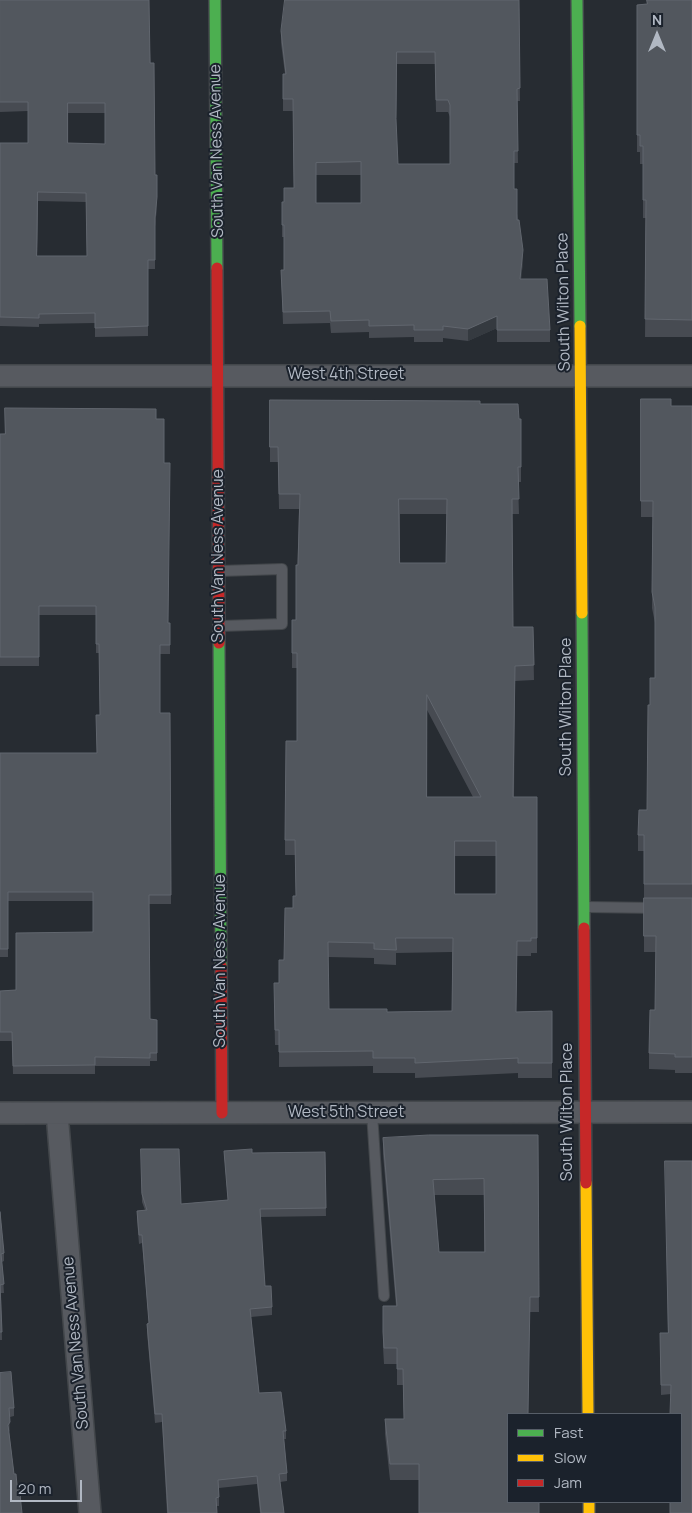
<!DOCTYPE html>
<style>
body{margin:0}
#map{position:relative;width:692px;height:1513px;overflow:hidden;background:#272c32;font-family:Manrope,sans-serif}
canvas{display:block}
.legend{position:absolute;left:507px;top:1413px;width:175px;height:90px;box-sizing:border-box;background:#1b222c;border:1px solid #575e68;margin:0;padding:6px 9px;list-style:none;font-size:15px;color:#b1b8c3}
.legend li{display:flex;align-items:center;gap:10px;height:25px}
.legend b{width:25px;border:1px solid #575e68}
.north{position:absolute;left:632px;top:10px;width:50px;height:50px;-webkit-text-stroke:4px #1b222c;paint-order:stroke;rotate:0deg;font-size:14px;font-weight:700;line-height:20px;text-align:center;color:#b1b8c3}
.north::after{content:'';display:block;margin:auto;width:18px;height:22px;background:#b1b8c3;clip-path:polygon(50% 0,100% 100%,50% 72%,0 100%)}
.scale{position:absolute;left:10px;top:1480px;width:72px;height:22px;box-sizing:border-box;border:2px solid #b1b8c3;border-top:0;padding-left:6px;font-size:15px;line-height:18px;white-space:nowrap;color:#b1b8c3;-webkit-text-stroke:4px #1b222c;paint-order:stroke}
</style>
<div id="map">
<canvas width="692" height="1513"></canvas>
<ul class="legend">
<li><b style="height:6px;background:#4caf50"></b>Fast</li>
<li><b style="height:6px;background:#ffc107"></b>Slow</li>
<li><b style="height:6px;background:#c62828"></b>Jam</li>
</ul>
<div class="north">N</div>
<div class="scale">20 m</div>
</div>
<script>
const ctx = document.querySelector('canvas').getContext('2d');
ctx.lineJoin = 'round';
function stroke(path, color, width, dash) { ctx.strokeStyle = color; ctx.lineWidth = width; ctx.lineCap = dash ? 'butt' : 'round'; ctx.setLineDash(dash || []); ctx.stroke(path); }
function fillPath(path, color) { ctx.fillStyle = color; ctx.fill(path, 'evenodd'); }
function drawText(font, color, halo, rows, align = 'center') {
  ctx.font = font + ' Manrope,sans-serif'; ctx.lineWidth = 4; ctx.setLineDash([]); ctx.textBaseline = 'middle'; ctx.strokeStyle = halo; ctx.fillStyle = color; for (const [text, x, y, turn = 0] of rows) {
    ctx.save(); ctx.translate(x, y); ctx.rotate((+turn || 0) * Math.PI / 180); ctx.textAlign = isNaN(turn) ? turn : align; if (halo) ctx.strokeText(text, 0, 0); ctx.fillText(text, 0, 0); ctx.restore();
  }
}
const lane = new Path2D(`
 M220,571L282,569V624L221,626
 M586,907L656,908
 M372,1113L384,1296`);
const street = new Path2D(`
 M0,376H692
 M0,1113L692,1112
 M57,1113L90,1513`);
const fast = new Path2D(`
 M215,0L217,268
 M577,0L580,326
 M582,613L584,928
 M219,643L221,966`);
const slow = new Path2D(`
 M580,326L582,613
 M586,1183L588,1414
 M589,1502V1513`);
const jam = new Path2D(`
 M217,268L219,643
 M584,928L586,1183
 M221,966L222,1113`);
const wall = new Path2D(`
 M0,0L149,24L155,175L157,207L155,227V269H148V336L95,337V323L39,324V327L0,326V143H28V111L0,112ZM68,113H105V144L68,143ZM38,201L86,202L87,256H37Z
 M519,0L520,101H517L518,163H514V189L523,262L521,279L550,330V342H497V328L468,341L443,338V342H414V337L369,338V332L331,333L330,323L283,324L281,270H284V237H282V202H284L294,188L293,111H283V74H285L281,43V31ZM397,64H435L436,112H448L450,117V164H398L396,124ZM316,175H361V203H316Z
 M692,0V337H645L646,218H643V164H640V152H637V5L647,4Z
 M641,399L671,406H692V1073H675V1070L649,1069V1053L655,1010L656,952H644V851H638V835L647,810L650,705L655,678V623L652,608L653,517H641Z
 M270,400L480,404L519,419H521V482H518L519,514H512L513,627H533L534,680L515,681L514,797H537V953H531V956H517L516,1012L552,1011V1078H518V1073L415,1078V1073H373V1066L279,1067V1045H275L274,998L279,983L296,896L295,855H285V840L297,741V668H292V620H296L299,509H279L278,462H270ZM400,514H447L446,563H400ZM427,710L473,797H427ZM455,856H496V894H455ZM452,952V1011L387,1012L329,1009L328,957L374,958V964L396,965V953Z
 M156,419L164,463L168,623H170V654H160V713L171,895V904H149L150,1019L157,1020V1061H150V1066H95V1074H13L12,1041H0V991L16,990L93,932V901H8V957H0V753H97L100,715L99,653H96V615H39V666H0V434Z
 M538,1135L539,1312H530L419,1480H390L385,1434V1419H404L403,1385H397V1364H384L383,1347V1306H396L383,1154V1138ZM434,1195H484V1252H439Z
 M141,1149L181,1204L228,1200L224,1151L252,1153L325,1152L326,1216L260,1217L265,1286L272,1307V1315L251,1317L259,1393L286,1431V1439H284L287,1473V1481L280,1482L284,1513H260L257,1484L219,1488V1506H216L217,1513H167L162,1422L155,1423L147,1332V1324L149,1323L142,1243L139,1244L137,1219V1211L145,1210L142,1202Z
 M692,1161L671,1394L661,1395L660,1333H668Z
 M0,1212L4,1253V1261L2,1262L4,1293H1L2,1340H0Z
 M0,1373L14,1408V1416L10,1417V1430L9,1432L14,1474L17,1485L0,1513Z`);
const shadedWall = new Path2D(`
 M157,197V207L155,227V218Z
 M523,250V262L520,291V279Z
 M497,316V328L468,341V329Z
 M10,1422V1430L8,1433V1425Z`);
const building = new Path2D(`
 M0,0H149L150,63H154L155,175H157V197L155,218V260H148V326L95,328V313L39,314V318L0,317V143H28V102H0ZM68,103H105V144L68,143ZM38,192L86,193L87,256H37Z
 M285,0H519L520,88L517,89L518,151H514V189H517V220H519L523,250L520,279H547L550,330H497V316L468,329L443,326V330H414V325L369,326V320L331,321L330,311L283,312L281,270H284V225H282V202H284V188H294L293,99H283V74H286L281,31ZM397,52H435L436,100H448L450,105V164H398L396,119ZM361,162V203H316V163Z
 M647,0H692V320L645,319L646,200H643V146H640V135H637V5L647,4Z
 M641,399H671V406H692V884H644V835H638L639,810H647L648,705H650V678H655V607L652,592L653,501H641Z
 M270,400L480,401V404H518L519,419H521V467H518L519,499H512L513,627H533L534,665L515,666L513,797H537V938H531V941H517L516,1012L552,1011V1063H518V1058L415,1063V1058H373V1051L279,1052V1030H275L274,983H279V960H284L285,908H293V896H296L295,840H285L286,741H297V653H292V620H296V565H298L300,494H279L278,447H270ZM399,499H447L446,563H400ZM427,695L481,797H427ZM455,841H496V894H455ZM396,938H453L452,1011L387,1012V1009H329L328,942L374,943V949L396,950Z
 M5,408L156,409V419H164V463H170L168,623H170V645H160V713H170L171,895H149L150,1019L157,1020V1053H150V1058L95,1057V1065L13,1066L12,1032H0V991L16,990V933L93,932V892H8V949H0V753H97L96,715H100L99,644H96V606H39V657H0V434H5Z
 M644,898H692V1057H675V1054L649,1053L650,1010H655L656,936H644Z
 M429,1135H538L539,1297H530L528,1414H508V1502H539V1513H419V1464H390L385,1419H404L403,1369H397V1348H384L383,1332V1306H397L383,1138ZM484,1179L485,1252H439L433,1180Z
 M141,1149H179L181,1204L228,1200L224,1151L252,1149V1153L325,1152L326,1208L260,1209L265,1286H271L272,1307L250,1309L259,1393L281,1392L286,1431H283L287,1473L279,1474L284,1513H261L257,1476L218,1480L219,1497L216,1498L217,1513H168L162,1414H155L147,1324L149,1323L142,1235H139L137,1211L147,1210L142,1194Z
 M665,1161H692V1513H670V1502H681V1414H670L671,1385H661L660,1333H668Z
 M0,1212L4,1253L1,1254L4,1284L0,1285L2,1332H0Z
 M11,1372L14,1408H9L10,1422L8,1425L14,1474H16L17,1485H19L22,1513H0V1373Z`);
const streetNames = [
 ["South Van Ness Avenue",217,151,-91],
 ["South Wilton Place",564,302,-91],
 ["West 4th Street",346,375],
 ["South Van Ness Avenue",219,556,-90],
 ["South Wilton Place",567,707,-90],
 ["South Van Ness Avenue",221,961,-90],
 ["South Wilton Place",568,1112,-90],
 ["West 5th Street",346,1113],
 ["South Van Ness Avenue",76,1343,-95]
];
stroke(lane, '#43474b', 12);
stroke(street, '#43474b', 24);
stroke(fast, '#43474b', 14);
stroke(slow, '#43474b', 14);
stroke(jam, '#43474b', 14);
stroke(lane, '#575a60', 10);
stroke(street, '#575a60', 21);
stroke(fast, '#4caf50', 11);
stroke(slow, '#ffc107', 11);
stroke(jam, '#c62828', 11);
fillPath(wall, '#474b52');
fillPath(shadedWall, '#353a40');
fillPath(building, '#52575e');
stroke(building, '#61666e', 1);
drawText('16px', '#b1b8c3', '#1b222c', streetNames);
</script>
